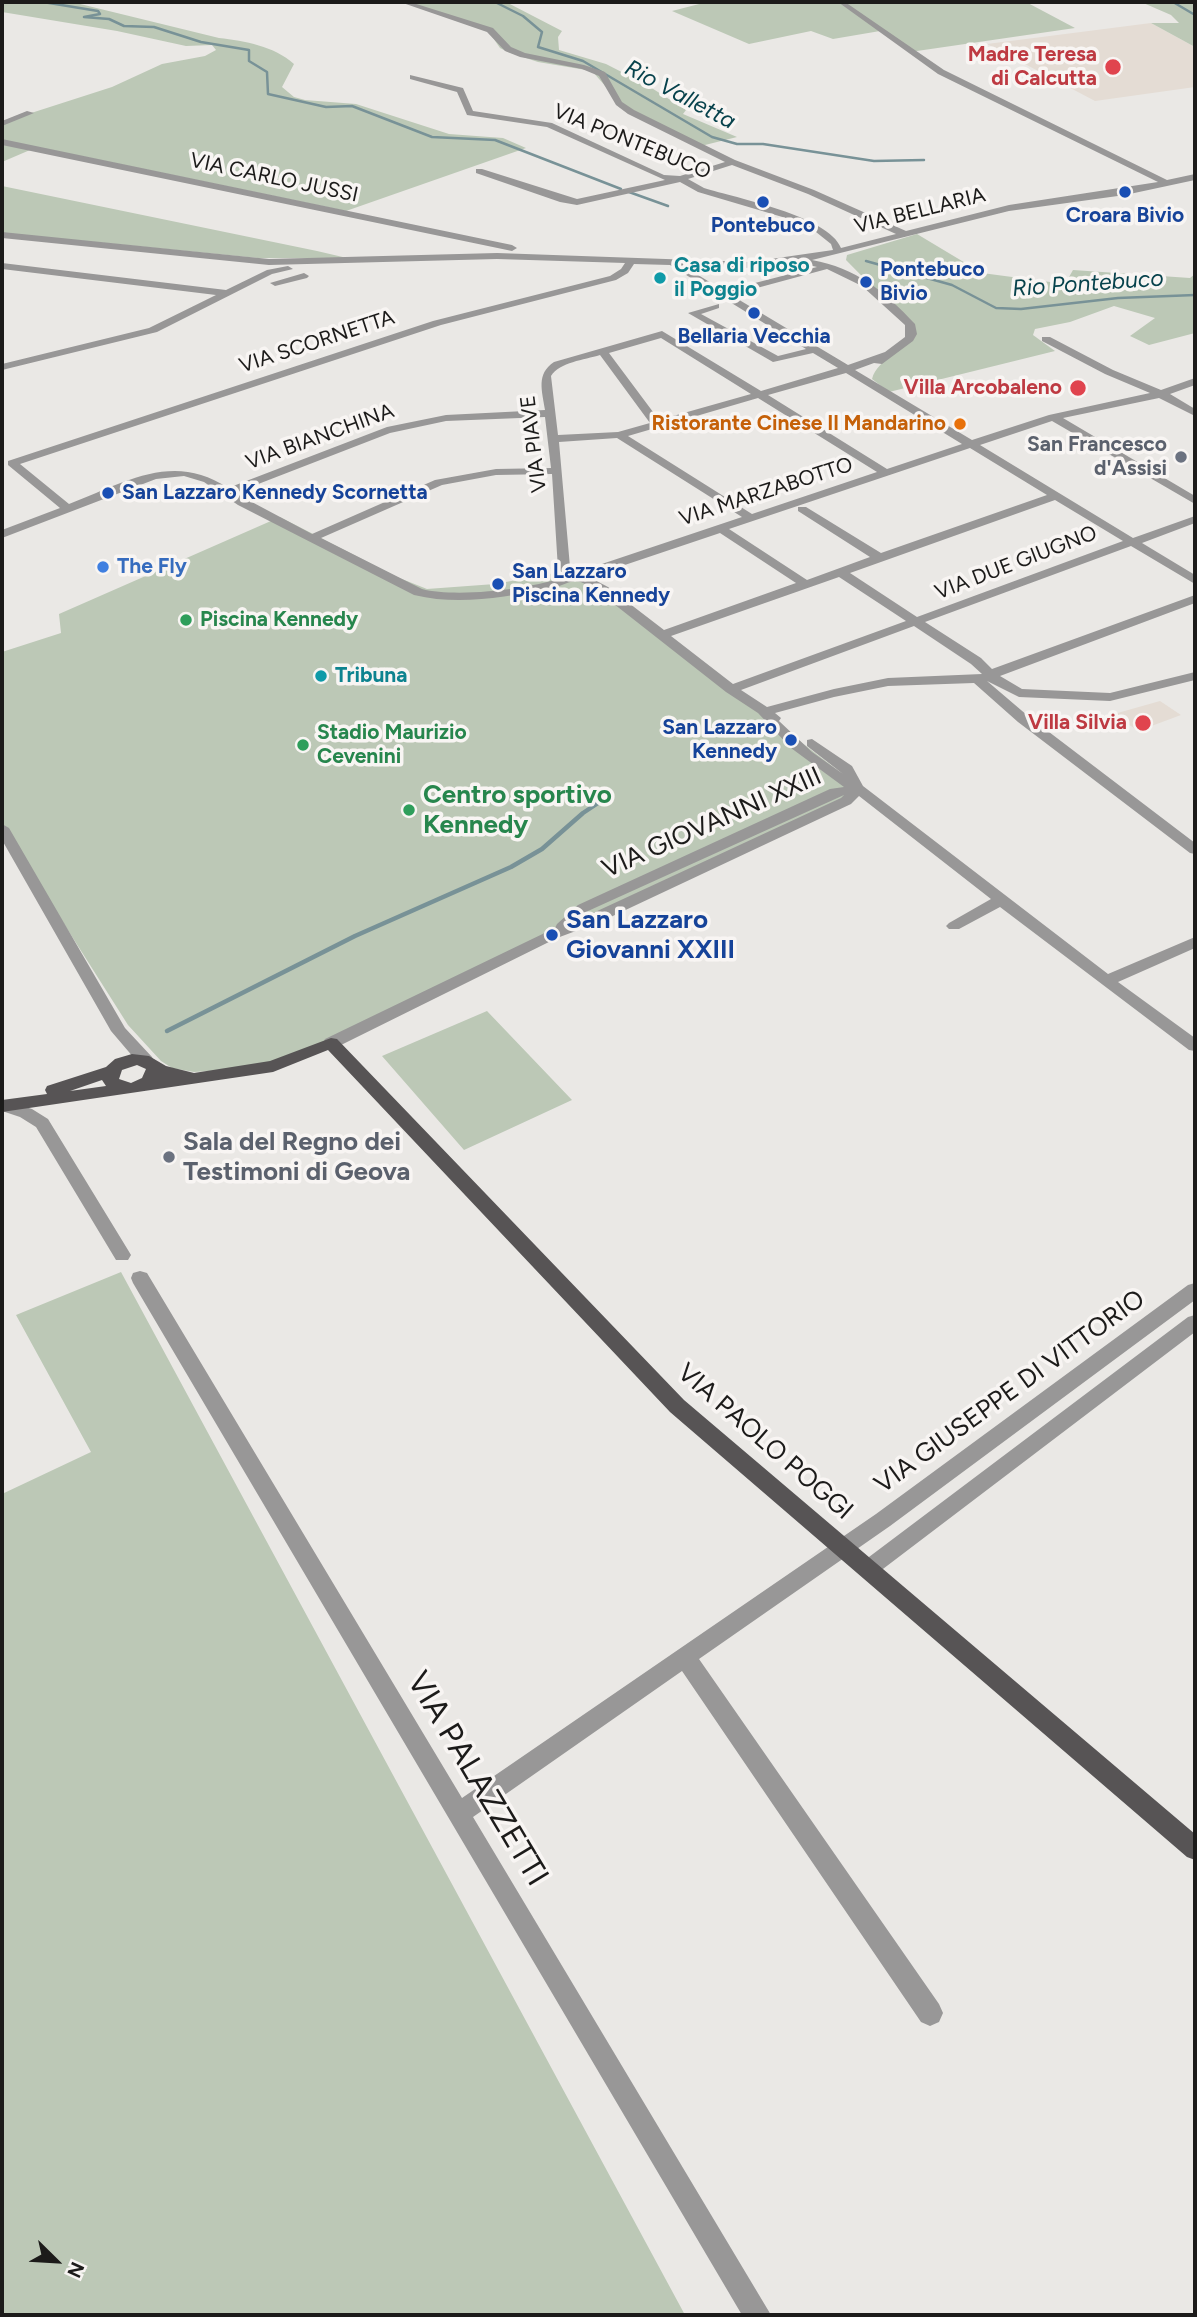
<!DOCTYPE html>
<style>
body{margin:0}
#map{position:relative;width:1197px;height:2317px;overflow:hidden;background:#eae8e5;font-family:Figtree,sans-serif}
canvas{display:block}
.frame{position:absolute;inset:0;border:4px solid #1c1b1a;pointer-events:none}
.north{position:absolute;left:21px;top:2226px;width:70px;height:70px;-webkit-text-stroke:5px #f8f5f3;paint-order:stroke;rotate:114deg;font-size:19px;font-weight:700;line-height:28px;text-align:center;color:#1c1b1a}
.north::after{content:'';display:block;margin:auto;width:24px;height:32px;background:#1c1b1a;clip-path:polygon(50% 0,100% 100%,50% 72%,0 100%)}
</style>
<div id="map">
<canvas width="1197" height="2317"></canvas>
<div class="frame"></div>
<div class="north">N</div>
</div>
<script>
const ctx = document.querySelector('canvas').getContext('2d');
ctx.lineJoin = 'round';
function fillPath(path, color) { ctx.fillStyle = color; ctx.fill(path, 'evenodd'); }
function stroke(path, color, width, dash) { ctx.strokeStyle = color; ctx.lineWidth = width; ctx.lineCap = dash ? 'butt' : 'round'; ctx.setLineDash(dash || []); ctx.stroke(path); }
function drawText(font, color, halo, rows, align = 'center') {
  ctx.font = font + ' Figtree,sans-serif'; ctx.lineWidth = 7; ctx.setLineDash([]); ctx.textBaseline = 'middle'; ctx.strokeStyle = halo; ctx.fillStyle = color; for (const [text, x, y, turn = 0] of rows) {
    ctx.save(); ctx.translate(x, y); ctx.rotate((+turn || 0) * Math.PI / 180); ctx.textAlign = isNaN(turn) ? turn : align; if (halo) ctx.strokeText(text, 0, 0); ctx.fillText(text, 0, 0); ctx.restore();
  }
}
const built = new Path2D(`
 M1151,23L1195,47V87L1095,101L987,44Z
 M1160,701L1181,715L1138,731L1114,714Z`);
const green = new Path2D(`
 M2,2H72L219,38C245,41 274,46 294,64L282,87L294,97L305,100L356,104L449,134L503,138L526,148L346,211L37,147L2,162V125L25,115L112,87L162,64L205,56L216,50L212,45L186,46L117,31L2,12Z
 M402,2H506L562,31L558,37L559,50L606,64L647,85L686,110L683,114L737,137L701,146L630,114L592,71L538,62L508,52L500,48L489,32Z
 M707,2H1026L1075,28L910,52L880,31L833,39L811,31L749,44L672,11Z
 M1141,2H1195V47L1151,23H1179L1171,15Z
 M2,186L317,251L347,258H258L2,233Z
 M917,234L982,273L1065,284L1073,270L1190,278L1195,274V333L1149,345L1130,336L1155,318L1114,306L1070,322L1035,329L1033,335L1055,351L889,392L872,379C878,357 907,352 915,330L846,260L847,255Z
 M280,517L397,577L427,589L495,584L560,572L588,578L849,779L852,794L272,1067L194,1072L172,1068L161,1061L128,1025L2,826V652L61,633L59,614Z
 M487,1011L572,1100L464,1150L382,1056Z
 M121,1272L685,2315H2V1494L91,1452L16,1315Z`);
const streamFar1 = new Path2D(`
 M12,2H43L98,11L100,14L84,17L109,19L124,26L154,27L201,42L249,50V61L267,72L268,94L326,107L352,106L432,137L495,140L621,189
 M495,2L523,16L542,32L538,47L583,61L712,137L737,144H763L874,161L924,160
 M1173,2L1195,15
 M629,192L668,206
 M866,261L952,285L996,308L1021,309L1118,298L1195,295`);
const stream = new Path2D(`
 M167,1031L355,936L511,867L542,849L583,813L604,799`);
const minor = new Path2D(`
 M400,2H410L493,28L511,47L525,53L584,65L605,72L622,102L634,110L735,160L814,190L906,231L1009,205L1158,182L938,74L838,2H845L944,70L1167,180L1195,174V180L1125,195L1009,211L812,260C856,268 884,291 915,324L917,334L913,341L882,364L874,363L855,370L972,440L1049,415L1150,393L1105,374L1042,341V337H1050L1113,370L1161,390L1195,378V385L1170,394L1195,409V416L1159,398L1063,418L1195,496V504L1052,421L980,445L1133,538L1195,516V523L1142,543L1195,575V584L1131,546L925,622L981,658L992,669L1195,595V603L1000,676L1022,689L1110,693L1195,672V680L1110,701L1019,697L987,681L1028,716L1195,843V854L1190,853L1018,722L974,683L888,686L834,697L775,713L781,718L779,721L812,752L843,774L807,746V740L812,739L852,766L863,786L1108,974L1195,937V948L1118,982L1195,1038V1051L1189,1050L1000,907L959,929H949L946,926L949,923L991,899L859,796L851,804L600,922L557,938L337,1047H325L323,1043L325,1039L555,928L557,924L578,905L830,789L844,787L791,748L758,713L726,692L600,593C593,589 583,581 575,581C566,582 558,588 549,589C504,597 459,606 414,595L238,505L204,482L184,476L156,479L2,538V530L60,508L8,465V461L433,321L610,276L621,269L625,263L497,259L269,265L2,238V232L269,259L497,253L750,262L833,250L831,244L806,224L698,192L680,182L577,205L560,202L476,173V169H482L577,199L665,180L547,127L467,115L457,92L410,79V75L463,88L473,111L552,123L664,175L680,176L725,162L628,114L616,105L599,76L582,69L520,57L505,51L487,32ZM732,165L808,194L896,234L841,248C829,216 736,198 704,188L688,179ZM804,261L805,264L817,267L724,291L682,265L750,268ZM634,264L670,265L806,349L778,356L701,314L719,308V304L688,313L773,362L813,353L838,368L761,391L662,331L554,362C536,374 542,390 545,410L446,415L387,427L228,488C173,451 124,483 69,504L20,464L441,325L616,280L628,273ZM827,269L862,286L905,325V337L885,352L848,365L731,295ZM661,338L751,394L659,420L609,353ZM600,355L650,423L618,432L558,435L551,376C560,362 584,360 600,355ZM846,373L962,444L887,469L768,395ZM758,398L877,472L752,514L628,436ZM545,417L551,468L496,469L435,480L312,534L235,493L390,433L446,421ZM617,438L742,517L578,572L570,567L559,442ZM970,448L1047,495L881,553L806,507H798V511L870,557L807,580L729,529ZM552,474L558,569L566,576C535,589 456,598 422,589L321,538L442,485L496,475ZM1055,500L1123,541L917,617L850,573ZM720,533L796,583L664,630L608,587L589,577ZM839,577L906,621L733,684L671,636ZM914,626L971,664L982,674L888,678L834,689L767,707L741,690ZM844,795L841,798L580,919L588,911Z
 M27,111L34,113L2,126V121Z
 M2,139L512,245L517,248L512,251L2,145Z
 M2,263L226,290L267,270L288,266L293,269L272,274L157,332L2,370V364L149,328L216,295L2,269Z
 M304,273L309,276L307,278L275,286L270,283Z
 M2,824L9,828L125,1028L152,1057L154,1061L152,1065H140L111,1031L2,840Z
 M4,1100L32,1109L48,1119L128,1250L131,1255L128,1260H116L36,1127L20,1117L2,1111Z
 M140,1271L147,1273L462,1798L876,1514L1188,1285L1195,1283V1300L890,1526L699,1659L939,2004L943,2013L939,2022L930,2026L921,2022L682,1671L473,1817L771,2315H742L133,1283L131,1278L133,1273Z
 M1195,1315V1332L875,1575L868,1578L861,1575L857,1569L861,1563L1188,1317Z`);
const major = new Path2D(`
 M331,1038L337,1039L684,1400L1195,1834V1860L1187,1857L670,1412L328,1050L273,1072L2,1112V1100L47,1094L45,1090L47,1086L106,1067L115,1059L132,1054L149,1056L166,1066L194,1073L270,1061ZM137,1065L146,1069L142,1078L131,1083L119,1079L122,1070ZM102,1080L106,1086L70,1091Z`);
const markers = [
 [1113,67,9,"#e0444e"],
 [1125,192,7,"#1a4fb4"],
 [763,202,7,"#1a4fb4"],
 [660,278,7,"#0f9aa8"],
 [866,282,7,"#1a4fb4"],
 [754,313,7,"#1a4fb4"],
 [1078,388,9,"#e0444e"],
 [960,424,7,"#e8710a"],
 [1181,457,7,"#6b7280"],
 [108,493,7,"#1a4fb4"],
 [103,567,7,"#3f7fe0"],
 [498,584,7,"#1a4fb4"],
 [186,620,7,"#2e9e5b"],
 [321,676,7,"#0f9aa8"],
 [1143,723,9,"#e0444e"],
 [791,740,7,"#1a4fb4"],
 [303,745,7,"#2e9e5b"],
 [409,810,7,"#2e9e5b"],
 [552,935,7,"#1a4fb4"],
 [169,1157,7,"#6b7280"]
];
const farHealthnames = [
 ["Madre Teresa",1097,55],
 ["di Calcutta",1097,79],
 ["Villa Arcobaleno",1062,388],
 ["Villa Silvia",1127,723]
];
const farStreetnames = [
 ["VIA PONTEBUCO",632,142,22],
 ["VIA CARLO JUSSI",274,178,12],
 ["VIA BELLARIA",920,211,-14],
 ["VIA SCORNETTA",317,342,-18],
 ["VIA BIANCHINA",320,437,-20],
 ["VIA PIAVE",534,444,-97],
 ["VIA MARZABOTTO",766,492,-18],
 ["VIA DUE GIUGNO",1016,563,-21]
];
const farTransitnames = [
 ["Croara Bivio",1125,216],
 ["Pontebuco",763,226],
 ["Pontebuco",880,270,"left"],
 ["Bivio",880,294,"left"],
 ["Bellaria Vecchia",754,337],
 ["San Lazzaro Kennedy Scornetta",122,493,"left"],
 ["San Lazzaro",512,572,"left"],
 ["Piscina Kennedy",512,596,"left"],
 ["San Lazzaro",777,728,"right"],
 ["Kennedy",777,752,"right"]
];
const farCulturenames = [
 ["Casa di riposo",674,266],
 ["il Poggio",674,290],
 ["Tribuna",335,676]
];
const farFoodnames = [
 ["Ristorante Cinese Il Mandarino",946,424]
];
const farWorshipnames = [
 ["San Francesco",1167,445],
 ["d'Assisi",1167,469]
];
const farShopnames = [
 ["The Fly",117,567]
];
const farLeisurenames = [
 ["Piscina Kennedy",200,620],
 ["Stadio Maurizio",317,733],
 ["Cevenini",317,757]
];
const farWaternames = [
 ["Rio Valletta",680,95,28],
 ["Rio Pontebuco",1088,284,-4]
];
const leisureNames = [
 ["Centro sportivo",423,795],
 ["Kennedy",423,825]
];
const streetNames = [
 ["VIA GIOVANNI XXIII",712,823,-24],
 ["VIA GIUSEPPE DI VITTORIO",1010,1392,-36],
 ["VIA PAOLO POGGI",765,1442,41]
];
const transitNames = [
 ["San Lazzaro",566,920],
 ["Giovanni XXIII",566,950]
];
const worshipNames = [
 ["Sala del Regno dei",183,1142],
 ["Testimoni di Geova",183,1172]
];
const nearStreetnames = [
 ["VIA PALAZZETTI",477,1779,59]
];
fillPath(built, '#e4dcd4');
fillPath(green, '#bcc8b6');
stroke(streamFar1, '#789297', 2.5);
stroke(stream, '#789297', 4.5);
fillPath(minor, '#989797');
fillPath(major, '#575455');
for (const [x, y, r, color] of markers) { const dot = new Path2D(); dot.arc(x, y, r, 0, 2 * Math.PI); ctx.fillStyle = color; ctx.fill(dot); stroke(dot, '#f8f5f3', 2.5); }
drawText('bold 21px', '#be3a42', '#f8f5f3', farHealthnames, 'right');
drawText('21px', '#1c1b1a', '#f8f5f3', farStreetnames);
drawText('bold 21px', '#164399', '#f8f5f3', farTransitnames);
drawText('bold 21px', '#0d838f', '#f8f5f3', farCulturenames, 'left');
drawText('bold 21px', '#c56008', '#f8f5f3', farFoodnames, 'right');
drawText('bold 21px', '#5b616d', '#f8f5f3', farWorshipnames, 'right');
drawText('bold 21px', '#366cbe', '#f8f5f3', farShopnames, 'left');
drawText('bold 21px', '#27864d', '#f8f5f3', farLeisurenames, 'left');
drawText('italic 23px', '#07424c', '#f8f5f3', farWaternames);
drawText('bold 26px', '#27864d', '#f8f5f3', leisureNames, 'left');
drawText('26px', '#1c1b1a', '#f8f5f3', streetNames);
drawText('bold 26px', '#164399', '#f8f5f3', transitNames, 'left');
drawText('bold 26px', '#5b616d', '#f8f5f3', worshipNames, 'left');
drawText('32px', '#1c1b1a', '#f8f5f3', nearStreetnames);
</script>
